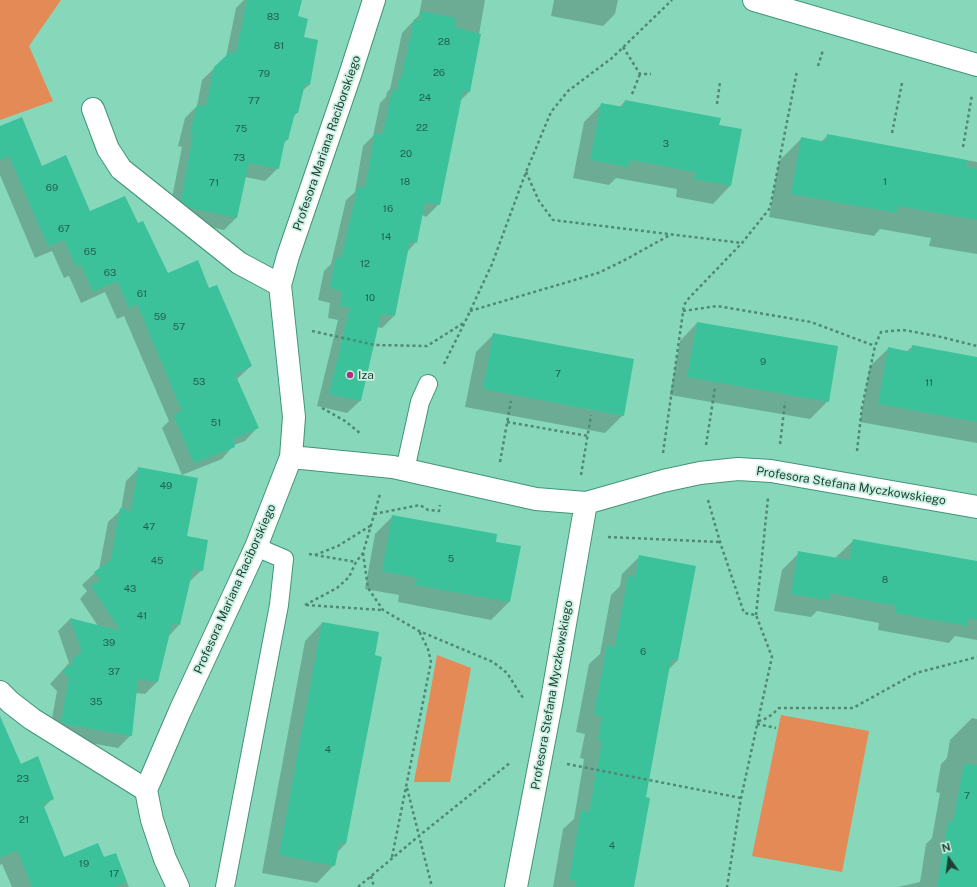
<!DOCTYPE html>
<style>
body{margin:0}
#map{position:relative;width:977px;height:887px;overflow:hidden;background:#87d8bb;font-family:"Public Sans",sans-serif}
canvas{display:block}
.north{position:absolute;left:929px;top:839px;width:40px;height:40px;-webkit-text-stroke:3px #c9f0e0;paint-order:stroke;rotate:346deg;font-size:11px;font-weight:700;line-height:16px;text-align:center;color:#1c3f33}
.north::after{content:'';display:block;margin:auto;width:14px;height:18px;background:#1c3f33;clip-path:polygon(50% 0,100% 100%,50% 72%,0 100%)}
</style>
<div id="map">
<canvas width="977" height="887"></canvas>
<div class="north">N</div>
</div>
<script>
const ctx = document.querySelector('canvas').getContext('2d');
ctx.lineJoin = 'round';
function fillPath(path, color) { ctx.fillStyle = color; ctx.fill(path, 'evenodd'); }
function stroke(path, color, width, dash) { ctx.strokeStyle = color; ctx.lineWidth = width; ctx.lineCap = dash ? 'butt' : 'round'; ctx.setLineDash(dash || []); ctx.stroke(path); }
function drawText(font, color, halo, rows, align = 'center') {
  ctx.font = font + ' "Public Sans",sans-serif'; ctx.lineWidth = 3.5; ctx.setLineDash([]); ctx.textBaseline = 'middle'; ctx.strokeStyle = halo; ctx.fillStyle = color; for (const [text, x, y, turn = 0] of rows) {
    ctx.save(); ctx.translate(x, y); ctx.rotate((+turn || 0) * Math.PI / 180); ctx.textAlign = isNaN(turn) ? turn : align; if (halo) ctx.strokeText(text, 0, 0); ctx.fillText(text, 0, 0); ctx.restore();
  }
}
const green = new Path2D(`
 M0,0H61L29,46L53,101L0,120Z
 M437,655L471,668L450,782H414Z
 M781,715L869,731L842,872L752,856Z`);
const shadow = new Path2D(`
 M244,0H301L297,17L303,38L317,40L309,85L302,91L297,113L293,117L287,140L283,144L278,168L265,181L245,177L236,218L224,230L178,220L169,213L182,147L178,146L185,118L197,106L202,80L226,57L236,8Z
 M422,0H485L469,92L460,101L439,204L426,217L422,215L416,242L407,252L394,316L382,328L377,327L360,401L347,413L317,406L338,320L328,318L330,303L318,300L324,271L331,264L346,200L355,192L363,146L373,136L380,103L386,97L387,92L390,89L402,33L419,15Z
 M554,0H618L615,14L603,26L551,16Z
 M625,101L718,126L730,186L713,204L676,197L677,189L616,178L609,185L573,178L584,122L602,104L619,108Z
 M0,128L89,212L137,224L167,274L209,290L251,366L237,379L257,428L245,441L234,445L222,459L182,475L162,428L169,421L124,316L117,319L105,292L81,303L69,276L64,278L52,251L35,258L0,175Z
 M828,135L977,162V254L929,246L931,238L880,229L874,236L769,217L779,161L802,138L821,142Z
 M697,323L828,401L810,419L670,395L680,341Z
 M494,334L623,415L605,433L465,407L476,352Z
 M913,346L977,358V443L860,422L870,366L888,349L906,352Z
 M139,468L185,537L202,570L189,582L179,625L168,637L157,682L145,694L135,693L131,735L118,748L51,736L49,735L57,691L50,684L69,663L58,631L70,619L98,626L80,599L87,591L82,585L99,569L108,522L121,510L126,481Z
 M393,516L495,542L519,547L509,602L491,620L398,602L399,595L365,589L375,534Z
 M854,540L977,562V640L955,636L949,643L878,630L879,623L817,611L811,617L774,611L782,570L799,553L836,559V557Z
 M640,556L678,660L669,669L645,798L633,887H553L563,829L574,819L584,759L580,758L585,734L576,732L589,664L600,654L611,595L620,586L622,574Z
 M322,623L374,656L381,657L345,844L337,853L334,865L317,883L262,873L305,641Z
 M972,718L977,719V887H898L920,882L926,844L932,838L940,793L936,792L941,764L947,758L950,740Z
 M0,751L20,765L52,799L43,808L64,859L103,858L115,854L129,887H12L2,864L0,865Z`);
const building = new Path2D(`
 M247,0H302L298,16L308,19L304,37L318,40L310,85L305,84L298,113H295L288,140H285L279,169L249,163L237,218L190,208L181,200L193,135L190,134L197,105L206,106L214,67L230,52L236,53Z
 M421,11L456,18L454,27L481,34L470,92L463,91L440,205L425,202L417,243L410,241L395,316L381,314L361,401L329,394L350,307L340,306L342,291L330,288L336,257L341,258L358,187L365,188L375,133L383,134L392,90L397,91L399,78L401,79L414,19L420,21Z
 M625,100L721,118L719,125L742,129L731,186L694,179L695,172L630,160L628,167L590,160L601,103L624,107Z
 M22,117L42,166L66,155L90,211L125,196L138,223L143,221L168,273L198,260L209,288L217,285L252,366L235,374L259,428L233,439L235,447L194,463L173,415L182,411L137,304L129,308L117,281L93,292L81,265L76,266L64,240L48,246L9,156L0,160V126Z
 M827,134L967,160L966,167L977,169V220L898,206L897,213L791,194L801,137L826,142Z
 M697,322L838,346L829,402L687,377Z
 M493,333L634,359L624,416L483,389Z
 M912,345L977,357V422L878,404L888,347L911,352Z
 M138,467L198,478L187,536L208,540L203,571L193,569L180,625L172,624L158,682L138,679L132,736L64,724L61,722L69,678L62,671L72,664L73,658L82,652L70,618L121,631L91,586L101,580L94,572L111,560L120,508L131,511Z
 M392,515L497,534L496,542L521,546L510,602L415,585L417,578L382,571Z
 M853,539L977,561V620L968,618L967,626L895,613L896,606L830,593L829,600L791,594L798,551L849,560Z
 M639,555L696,566L678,660L671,659L646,797L650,798L634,887H575L576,881L569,880L581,810L589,812L602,741L598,740L602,716L594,714L607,645L615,647L628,576L635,577Z
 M322,622L379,632L375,655L382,657L346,844L340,842L335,866L279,855Z
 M0,716L21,764L38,756L54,799L43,804L64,857L98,843L104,857L116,853L127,882L113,887H32L17,850L0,858Z
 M964,764L977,765V887H937L948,821L953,822Z`);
const path = new Path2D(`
 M623,47L640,74H651
 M818,66L823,50
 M632,94L640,74
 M717,104L720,82
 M892,133L902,83
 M963,147L972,95
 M526,172L539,201L553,220L742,243
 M470,311L598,273L623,261L670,235
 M683,311L717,306L811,322L875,346
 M312,331L375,345L427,346L465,322
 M444,364L465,322L492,264L526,172L551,112L568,91L612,58L672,0
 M322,408L345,421L361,434
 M507,422L588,436
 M780,444L785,402
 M706,445L715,388
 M857,451L862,407L875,346L881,332L903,330L937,336L977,346
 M663,453L684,305L689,298L742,243L770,208L797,71
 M500,462L511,401
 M581,475L591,415
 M708,500L720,542L744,613L756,615L772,657L741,798L727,887
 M374,514L420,505L428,510L439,511L440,505
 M608,537L720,542
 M363,553L368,588L383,610L419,631L493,662L507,673L523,698
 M309,554L356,562
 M315,555L338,546L370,526
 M305,605L337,588L349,577L356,562L363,553L380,494
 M306,605L382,610
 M756,615L768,498
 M758,721C767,719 772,715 779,708H853L916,673L977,657
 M757,724L776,728
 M567,764L741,798
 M407,788L432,887
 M392,857L431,662L428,649L419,631
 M371,876L374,887
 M358,887L420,835L511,762`);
const service = new Path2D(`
 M405,470L420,402L428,384
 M225,887L279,605L284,559L256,547`);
const minor = new Path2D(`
 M754,0L977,65
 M93,109L108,149L121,169L239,263L280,285
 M291,457L393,467L536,499L586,503L663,481L700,473L738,469L771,471L977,507
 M0,692L10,702L32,719L146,790
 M178,887L165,859L152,820L146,790L180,711L256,547L291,457L294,417L280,285L288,256L350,75L374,0
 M516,887L552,699L586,503`);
const markers = [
 [350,375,4,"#b02f7a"]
];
const numberNames = [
 ["83",273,17],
 ["28",444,42],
 ["81",279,46],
 ["26",439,73],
 ["79",264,74],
 ["24",425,98],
 ["77",254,101],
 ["22",422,128],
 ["75",241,129],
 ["3",666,144],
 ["20",406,154],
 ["73",239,158],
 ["18",405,182],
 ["1",885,182],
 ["71",214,183],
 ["69",52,188],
 ["16",388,209],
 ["67",64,229],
 ["14",386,237],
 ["65",90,252],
 ["12",365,264],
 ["63",110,273],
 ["61",142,294],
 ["10",370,298],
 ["59",160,317],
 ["57",179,327],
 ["9",763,362],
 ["7",558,374],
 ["53",199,382],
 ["11",929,383],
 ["51",216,423],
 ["49",166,486],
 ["47",149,527],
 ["5",451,559],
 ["45",157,561],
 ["8",885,580],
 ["43",130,589],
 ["41",142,616],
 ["39",109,643],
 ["6",643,652],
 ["37",114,672],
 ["35",96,702],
 ["4",328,750],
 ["23",23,779],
 ["7",967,796],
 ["21",24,820],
 ["4",612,846],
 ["19",84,864],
 ["17",114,874]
];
const streetNames = [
 ["Profesora Mariana Raciborskiego",327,143,-71],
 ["Profesora Stefana Myczkowskiego",851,486,9],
 ["Profesora Mariana Raciborskiego",235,589,-66],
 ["Profesora Stefana Myczkowskiego",552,695,-80]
];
const poiNames = [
 ["Iza",358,375]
];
fillPath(green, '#e48a57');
fillPath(shadow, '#0003');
fillPath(building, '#3bc29b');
stroke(service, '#429479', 20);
stroke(minor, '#429479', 24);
stroke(path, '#4f8874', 2.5, [3, 3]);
stroke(service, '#fff', 18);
stroke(minor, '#fff', 22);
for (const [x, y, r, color] of markers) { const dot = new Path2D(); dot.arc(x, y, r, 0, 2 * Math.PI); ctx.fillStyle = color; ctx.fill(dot); stroke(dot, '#c9f0e0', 1.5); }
drawText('10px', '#24604d', null, numberNames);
drawText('12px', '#1c3f33', '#c9f0e0', streetNames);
drawText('12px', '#1c3f33', '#c9f0e0', poiNames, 'left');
</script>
